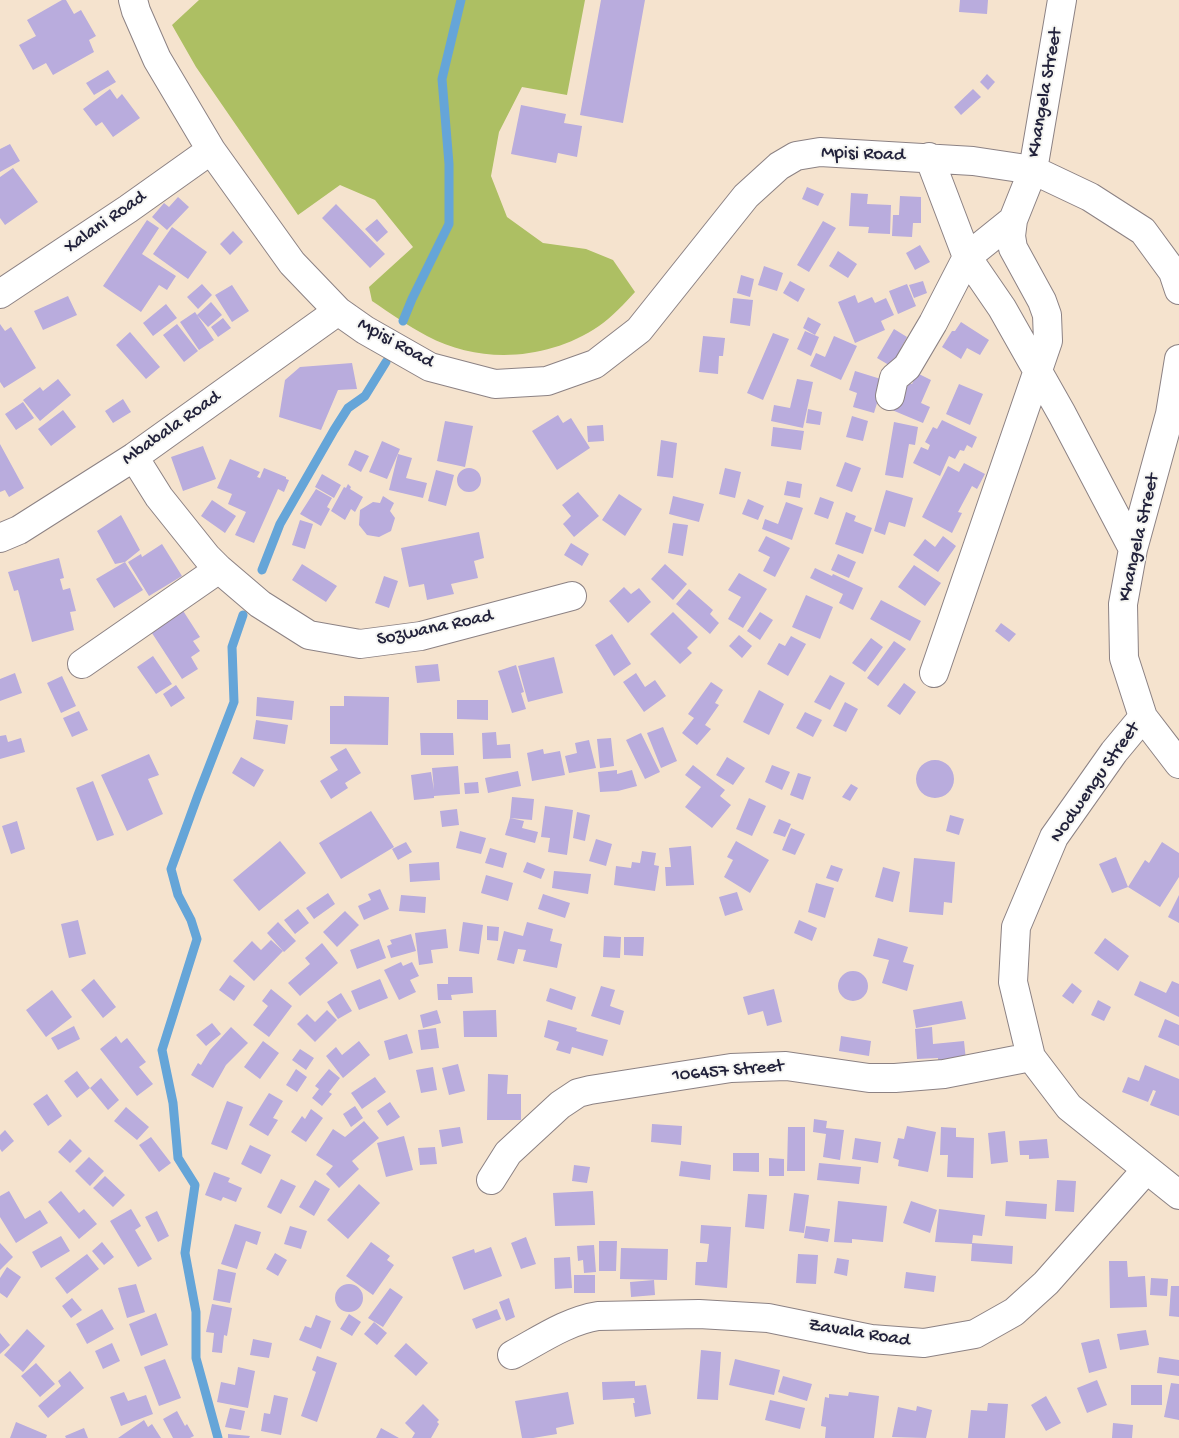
<!DOCTYPE html>
<style>
body{margin:0}
canvas{display:block;background:#f5e3ce}
</style>
<canvas width="1179" height="1438"></canvas>
<script>
const ctx = document.querySelector('canvas').getContext('2d');
ctx.lineJoin = 'round';
function fillPath(path, color) { ctx.fillStyle = color; ctx.fill(path, 'evenodd'); }
function stroke(path, color, width, dash) { ctx.strokeStyle = color; ctx.lineWidth = width; ctx.lineCap = dash ? 'butt' : 'round'; ctx.setLineDash(dash || []); ctx.stroke(path); }
function drawText(font, color, halo, rows, align = 'center') {
  ctx.font = font + ' "Gochi Hand",sans-serif'; ctx.lineWidth = 4; ctx.setLineDash([]); ctx.textBaseline = 'middle'; ctx.strokeStyle = halo; ctx.fillStyle = color; for (const [text, x, y, turn = 0] of rows) {
    ctx.save(); ctx.translate(x, y); ctx.rotate((+turn || 0) * Math.PI / 180); ctx.textAlign = isNaN(turn) ? turn : align; if (halo) ctx.strokeText(text, 0, 0); ctx.fillText(text, 0, 0); ctx.restore();
  }
}
const green = new Path2D(`
 M199,0H585L567,95L522,87L499,132L491,176L507,217L543,243L586,249L613,260L635,292C624,304 613,316 599,326C549,360 481,365 427,336C408,326 390,313 372,301L369,287L413,247L375,200L340,185L298,215L196,67L172,25Z`);
const stream = new Path2D(`
 M403,321L412,299L449,224V164L442,79L461,0
 M262,570L280,524L334,430L348,408L365,396L386,362
 M218,1438L196,1358V1312L185,1253L195,1185L178,1158L173,1103L162,1050L197,939L191,920L178,895L171,869L198,795L234,702L232,647L243,615`);
const building = new Path2D(`
 M62,0H66L74,14L81,10L96,36L89,40L94,52L53,75L46,63L33,70L19,45L36,36L27,20Z
 M601,0H645L623,123L580,115Z
 M960,0H988L987,14L959,12Z
 M108,70L116,82L94,95L86,83Z
 M987,74L995,82L988,90L980,82Z
 M110,89L117,99L122,94L140,118L113,137L102,122L96,126L83,109Z
 M973,89L981,97L961,115L954,107Z
 M521,105L566,114L564,123L582,126L577,157L558,153L556,163L511,154Z
 M10,144L20,161L0,172V149Z
 M13,168L38,202L5,225L0,218V177Z
 M807,187L824,194L818,206L802,199Z
 M851,193L868,194L867,204L891,205L890,234L868,233L869,227L849,226Z
 M900,196L921,197V223H913L912,237L892,236L893,215H899Z
 M178,197L189,207L167,230L152,217L164,203L169,207Z
 M336,204L385,254L370,268L322,218Z
 M377,219L388,232L377,242L365,229Z
 M147,220L159,228L142,254L176,276L167,290L159,285L141,312L103,286Z
 M823,221L836,228L809,272L797,265Z
 M172,227L207,252L188,279L153,254Z
 M233,231L243,242L230,255L220,244Z
 M920,245L930,262L915,270L906,253Z
 M838,251L857,264L848,278L829,266Z
 M764,266L783,273L777,291L758,285Z
 M741,275L754,279L750,297L737,293Z
 M790,281L805,289L798,302L783,293Z
 M923,281L927,293L914,298L909,285Z
 M202,284L212,295L198,309L187,297Z
 M907,284L916,306L898,314L889,291Z
 M232,285L249,311L232,322L215,295Z
 M855,295L858,303L872,297L875,303L886,298L894,315L881,321L885,330L855,343L838,302Z
 M68,296L77,315L43,330L34,311Z
 M733,298L753,300L750,326L730,323Z
 M211,302L222,315L208,327L197,315Z
 M166,304L177,318L153,336L143,323Z
 M195,312L214,340L199,350L180,322Z
 M808,317L821,324L815,335L803,328Z
 M223,318L231,328L218,337L211,327Z
 M961,322L989,340L980,355L967,348L961,359L942,347L952,331H955Z
 M0,324L5,331L11,327L36,368L4,388L0,382Z
 M177,324L198,351L184,362L163,335Z
 M894,329L907,337L901,348L907,352L894,368L877,358Z
 M805,331L819,337L811,356L797,349Z
 M130,332L160,367L146,379L116,345Z
 M773,333L789,339L763,400L747,393Z
 M703,336L725,338L723,356H719L718,374L699,372Z
 M834,336L857,346L841,380L810,366L816,353L825,357Z
 M352,363L357,389L338,390L321,430L279,417L285,380L300,367Z
 M855,371L884,380L874,413L853,407L857,393L849,390Z
 M917,373L931,380L921,403L930,407L923,423L892,410L907,382L912,384Z
 M58,379L71,395L40,421L23,400L40,387L43,391Z
 M797,379L813,382L803,428L771,421L774,405L790,408Z
 M959,384L983,394L970,425L946,414Z
 M123,399L131,412L113,423L105,411Z
 M23,402L34,418L16,430L5,414Z
 M808,409L822,412L820,425L806,423Z
 M63,410L76,427L51,446L38,429Z
 M558,415L563,423L571,418L590,448L557,470L532,431Z
 M852,416L868,421L863,441L846,437Z
 M942,420L977,437L972,448L967,445L964,451L960,450L955,459L949,456L940,476L913,463L921,447L928,450L930,445L925,442L933,427L937,429Z
 M445,421L473,426L465,467L437,461Z
 M894,422L918,427L915,445L909,444L903,478L885,475Z
 M603,425L604,441L588,442L587,426Z
 M773,427L804,431L801,450L771,446Z
 M661,440L677,443L673,478L657,476Z
 M382,441L400,449L387,479L369,472Z
 M0,444L24,488L9,497L5,490L0,492Z
 M203,446L216,479L183,491L171,457Z
 M355,450L369,456L361,472L348,465Z
 M398,454L412,458L406,478L427,483L423,498L389,490Z
 M230,459L260,472L257,477L260,478L264,468L286,477V479L289,480L284,492L278,489L254,543L235,535L246,512L228,504L232,494L217,488Z
 M845,462L861,468L852,492L836,486Z
 M964,463L985,474L977,489L972,486L958,512L962,513L952,533L922,517L948,466L959,472Z
 M725,468L741,472L735,498L719,494Z
 M457 480a12 12 0 1 1 24 0a12 12 0 1 1-24 0Z
 M436,470L454,475L446,506L428,501Z
 M322,474L341,485L334,498L315,487Z
 M787,481L802,484L800,498L784,495Z
 M348,484L351,487L350,489L363,497L355,512L351,509L345,520L331,511L344,487L346,488Z
 M316,489L332,498L327,507L330,509L321,526L300,514Z
 M886,490L913,498L905,527L889,522L885,535L874,531Z
 M578,492L599,516L574,537L563,524L571,516L562,505Z
 M619,494L642,509L625,536L602,520Z
 M383,496L394,503L390,511L395,518L391,531L379,537L367,535L359,525L360,510L373,502L380,503Z
 M673,496L704,504L699,522L669,514Z
 M820,497L834,502L828,519L814,514Z
 M748,499L764,506L758,520L742,514Z
 M212,500L236,516L225,533L201,516Z
 M786,502L803,508L792,540L762,529L765,519L778,524Z
 M846,512L856,516L854,521L872,528L863,554L835,544Z
 M121,515L140,550L125,562L115,564L97,531Z
 M300,520L313,524L305,549L292,545Z
 M673,523L688,525L683,556L668,553Z
 M479,532L484,558L474,561L478,578L451,584L454,594L427,600L424,584L409,587L401,548Z
 M766,536L790,548L775,577L763,571L770,557L758,551Z
 M943,536L956,546L938,572L913,555L925,539L935,547Z
 M571,543L589,554L582,566L564,555Z
 M162,544L182,576L149,596L128,562L141,554L142,557Z
 M838,554L856,562L849,578L831,570Z
 M59,558L64,578L60,579L63,590L70,588L76,611L70,612L74,630L32,642L18,590L14,591L8,572Z
 M125,562L143,590L114,608L96,579Z
 M302,564L337,586L326,602L292,580Z
 M665,564L687,584L673,600L651,579Z
 M914,565L941,583L925,606L898,587Z
 M815,568L832,576L833,574L863,588L853,610L839,603L843,594L810,578Z
 M739,573L767,589L743,628L728,619L741,597L728,590Z
 M384,576L398,581L389,608L375,603Z
 M624,587L631,594L639,588L651,602L628,623L609,601Z
 M689,589L713,610L710,614L719,623L710,634L676,604Z
 M806,595L833,607L820,639L792,627Z
 M881,600L921,621L910,641L870,619Z
 M180,606L200,637L193,641L200,651L191,657L198,669L182,679L148,627Z
 M673,612L698,637L687,648L692,653L680,664L650,634Z
 M760,612L773,620L760,640L747,631Z
 M1001,623L1016,634L1009,642L995,631Z
 M612,634L631,664L614,676L595,645Z
 M739,635L752,646L742,658L729,646Z
 M791,636L806,644L788,676L767,664L779,643L785,646Z
 M871,638L883,647L865,672L852,663Z
 M894,641L906,649L878,686L867,678Z
 M153,656L172,684L156,694L137,667Z
 M554,657L563,693L528,702L518,666Z
 M438,664L440,681L417,683L415,666Z
 M516,665L524,692L521,693L526,709L512,713L498,671Z
 M15,673L22,693L0,701V679Z
 M636,673L645,687L655,680L666,696L644,712L623,682Z
 M830,675L845,683L830,710L814,702Z
 M62,676L76,706L61,713L47,683Z
 M711,682L723,690L715,703L719,705L705,725L711,729L697,745L682,733L694,718L688,714Z
 M904,683L916,692L900,715L887,706Z
 M176,685L185,698L171,707L163,694Z
 M759,690L784,704L769,735L743,722Z
 M344,696L389,697L388,745L330,744V706H344Z
 M257,697L294,701L292,720L256,716Z
 M457,700H488V720L457,719Z
 M845,702L858,709L846,732L833,726Z
 M79,711L88,730L72,737L63,718Z
 M805,712L822,720L813,737L796,728Z
 M256,720L288,725L285,744L253,739Z
 M663,727L677,761L661,768L647,733Z
 M496,732L497,745L510,744L511,758L483,759L482,733Z
 M420,733H453L454,755H421Z
 M641,733L660,772L645,779L626,740Z
 M6,735L8,742L21,738L25,752L0,759V736Z
 M611,738L614,766L600,768L597,739Z
 M589,740L596,768L569,773L565,756L577,753L575,743Z
 M346,748L361,773L345,783L348,788L331,799L320,781L338,770L330,757Z
 M543,749L544,754L560,751L565,775L532,781L527,753Z
 M149,754L159,775L148,779L163,814L127,831L101,775Z
 M241,757L264,770L254,787L232,773Z
 M727,757L745,768L733,785L716,775Z
 M916 779a19 19 0 1 1 38 0a19 19 0 1 1-38 0Z
 M693,765L725,790L720,796L731,805L712,828L685,807L701,787L685,775Z
 M772,765L790,772L782,790L765,782Z
 M458,766L460,794L434,796V798L414,800L411,775L431,772L434,790L432,768Z
 M617,770V774L632,770L637,786L618,791L600,792L598,772Z
 M518,771L521,786L488,793L485,778Z
 M798,773L811,777L803,800L790,795Z
 M93,781L114,835L97,841L76,788Z
 M478,782L479,793L465,794L464,783Z
 M851,784L858,788L850,801L842,797Z
 M512,797L534,799L532,820L510,818L524,821L522,828L538,832L535,843L505,835L510,818Z
 M749,798L766,806L752,836L736,829Z
 M545,806L573,810L567,855L548,852L550,838L541,837Z
 M457,809L459,825L442,827L440,811Z
 M371,811L394,847L341,879L319,843Z
 M577,812L590,815L585,841L573,838Z
 M950,815L964,819L959,835L946,831Z
 M779,819L791,824L785,837L773,833Z
 M17,821L25,849L11,854L2,826Z
 M791,828L805,834L795,855L782,850Z
 M460,831L486,838L481,854L456,848Z
 M596,839L612,844L606,866L589,861Z
 M280,841L306,873L259,911L233,880Z
 M736,841L769,860L750,893L724,877L733,860L727,857Z
 M406,842L412,852L398,860L392,849Z
 M1162,842L1179,853V877L1160,907L1128,887L1145,860L1149,863Z
 M691,846L694,885L666,886L665,867H671L669,848Z
 M490,848L507,853L503,868L485,863Z
 M642,851L656,853L654,865L659,866L655,891L614,885L616,866L631,868L632,862L640,863Z
 M1116,857L1128,887L1112,893L1099,864Z
 M914,858L955,862L952,903L944,902L943,915L909,912Z
 M439,862L440,880L410,882L409,864Z
 M527,862L545,869L541,879L523,872Z
 M831,865L843,869L838,882L826,878Z
 M883,867L900,872L893,902L875,897Z
 M554,871L591,874L588,894L552,888Z
 M486,875L513,883L508,901L481,893Z
 M816,883L834,888L825,918L808,912Z
 M380,889L389,909L364,920L358,906L371,900L368,894Z
 M737,892L743,910L725,916L719,897Z
 M328,893L335,904L314,919L306,908Z
 M543,894L570,903L565,918L538,909Z
 M401,895L426,897L425,913L399,911Z
 M1179,895V923L1168,917Z
 M298,909L309,923L295,934L284,920Z
 M345,911L359,925L337,947L323,932Z
 M78,920L86,954L69,958L61,924Z
 M799,920L817,928L812,941L794,933Z
 M278,922L296,941L284,952L267,933Z
 M463,922L483,925L479,954L459,951Z
 M527,922L553,929L550,941L562,944L557,968L523,961L526,950L518,949L514,964L497,960L504,931L523,936Z
 M487,926L499,927L498,941L487,940Z
 M446,929L448,948L431,950L433,963L419,965L415,933Z
 M411,934L416,951L391,958L387,946L392,944L390,940Z
 M604,936L621,937L620,958L603,957Z
 M624,937H644L643,956L624,955Z
 M878,938L908,947L903,962L914,965L907,991L882,983L889,960L873,956Z
 M1105,938L1129,956L1118,971L1094,953Z
 M379,939L386,958L357,969L350,950Z
 M271,940L283,951L254,981L233,961L252,941L261,950Z
 M322,943L338,963L300,996L288,983L310,964L305,958Z
 M401,962L403,966L412,962L419,976L410,980L416,992L399,1000L384,970Z
 M838 986a15 15 0 1 1 30 0a15 15 0 1 1-30 0Z
 M230,975L245,986L234,1001L219,990Z
 M448,977H472L473,993L451,995L452,1000H438L437,984H448Z
 M94,979L116,1007L103,1018L81,990Z
 M380,979L388,998L359,1010L351,991Z
 M1140,981L1166,993L1172,981L1179,984V1017L1134,995Z
 M1072,983L1082,991L1073,1004L1062,996Z
 M601,986L615,990L610,1006L624,1011L620,1025L591,1016Z
 M550,988L576,997L572,1010L546,1001Z
 M271,989L292,1006L269,1037L253,1025L268,1006L262,1001Z
 M774,989L782,1022L767,1026L763,1011L748,1015L743,997Z
 M52,990L72,1017L46,1037L26,1010Z
 M341,993L352,1011L338,1019L327,1002Z
 M1098,1000L1111,1007L1104,1021L1091,1015Z
 M962,1001L966,1019L916,1028L913,1010Z
 M327,1010L337,1020L315,1042L297,1024L307,1014L315,1022Z
 M437,1010L441,1023L423,1028L420,1015Z
 M496,1010L497,1037H464L463,1011Z
 M1165,1019L1179,1025V1046L1158,1037Z
 M548,1020L577,1028L576,1031L608,1040L603,1056L572,1047L570,1054L556,1050L559,1042L544,1037Z
 M212,1023L221,1034L206,1046L196,1035Z
 M74,1026L80,1039L58,1050L51,1038Z
 M231,1027L248,1043L226,1065L213,1088L191,1075L198,1063L201,1065L210,1050Z
 M932,1027L933,1044L964,1041L966,1060L938,1063V1058L917,1059L915,1029Z
 M436,1028L439,1048L421,1050L418,1030Z
 M407,1034L413,1053L389,1060L384,1041Z
 M116,1036L121,1043L127,1038L146,1062L139,1067L153,1084L137,1096L100,1049Z
 M841,1036L871,1041L869,1056L839,1051Z
 M263,1041L279,1053L260,1079L244,1067Z
 M359,1041L370,1055L343,1078L326,1056L336,1047L342,1055Z
 M300,1049L314,1058L306,1070L292,1060Z
 M458,1064L465,1091L449,1095L442,1068Z
 M1145,1065L1179,1079V1116L1150,1105L1156,1091L1153,1090L1148,1102L1122,1092L1128,1077L1139,1081Z
 M433,1067L437,1090L421,1093L416,1070Z
 M296,1069L307,1077L297,1092L286,1085Z
 M329,1069L340,1078L329,1092L332,1094L322,1106L312,1098L319,1089L315,1086Z
 M77,1071L90,1088L77,1098L64,1081Z
 M488,1074L508,1075L507,1094H521V1120H487Z
 M375,1077L386,1092L362,1109L351,1093Z
 M101,1078L119,1100L108,1110L90,1088Z
 M269,1093L283,1101L273,1118L278,1120L268,1136L249,1125Z
 M47,1094L62,1116L48,1126L33,1104Z
 M227,1101L243,1107L227,1150L211,1144Z
 M390,1102L400,1117L387,1126L377,1111Z
 M355,1106L363,1118L351,1127L343,1114Z
 M126,1107L149,1127L137,1140L114,1121Z
 M311,1109L323,1118L306,1142L291,1132L302,1116L305,1119Z
 M814,1119L827,1121L826,1128L844,1130L840,1160L823,1157L826,1134L813,1132Z
 M364,1121L379,1138L352,1161L359,1169L339,1188L326,1174L333,1166L316,1155L333,1129L345,1137Z
 M652,1124L682,1126L681,1145L651,1142Z
 M907,1126L936,1132L928,1172L898,1166L899,1160L893,1158L898,1138L904,1139Z
 M460,1127L463,1143L442,1147L439,1130Z
 M788,1127H805V1171H787Z
 M941,1127L956,1128V1137L974,1138L973,1178L947,1177L948,1155H940Z
 M5,1130L14,1141L2,1152L0,1149V1135Z
 M1005,1131L1008,1162L991,1164L988,1133Z
 M404,1136L413,1170L386,1177L377,1143Z
 M151,1137L171,1163L159,1172L139,1145Z
 M855,1138L881,1142L878,1163L852,1159Z
 M70,1139L82,1151L70,1163L58,1152Z
 M1047,1139L1049,1158L1029,1159V1155H1020L1019,1141Z
 M250,1145L271,1155L261,1174L241,1164Z
 M435,1147L437,1164L420,1165L418,1148Z
 M733,1153H759V1172L733,1171Z
 M89,1157L104,1171L90,1186L75,1171Z
 M769,1158L784,1159V1176H769Z
 M681,1161L711,1165L710,1180L679,1176Z
 M819,1163L861,1167L859,1184L817,1180Z
 M574,1165L590,1167L587,1183L572,1181Z
 M214,1172L230,1178L228,1182L242,1188L236,1202L223,1197L221,1201L205,1195Z
 M105,1176L125,1195L113,1207L93,1188Z
 M281,1179L296,1186L281,1214L267,1207Z
 M315,1180L330,1189L314,1216L299,1207Z
 M1057,1180L1076,1181L1074,1212L1055,1211Z
 M359,1184L380,1203L348,1239L327,1220Z
 M9,1191L25,1219L40,1210L48,1223L16,1243L0,1217V1196Z
 M61,1191L79,1213L84,1209L97,1224L79,1239L48,1202Z
 M593,1191L595,1225L555,1226L553,1193Z
 M794,1193L809,1195L804,1233L789,1231Z
 M748,1194L767,1195L764,1229L745,1227Z
 M838,1201L887,1206L883,1242L852,1239V1243L834,1242Z
 M911,1201L937,1210L930,1233L903,1223Z
 M1006,1201L1047,1204L1046,1219L1005,1216Z
 M131,1209L141,1226L135,1230L152,1259L138,1267L110,1221Z
 M939,1209L985,1215L982,1236L973,1235L972,1243L1013,1246L1012,1264L971,1261L972,1244L935,1242Z
 M157,1211L169,1236L158,1242L145,1217Z
 M235,1224L261,1232L257,1245L246,1241L237,1269L221,1264Z
 M701,1225L731,1227L727,1288L695,1285L696,1262H707L709,1244L700,1243Z
 M290,1226L307,1231L301,1249L284,1244Z
 M806,1226L830,1229L828,1242L804,1238Z
 M61,1236L70,1251L41,1268L32,1252Z
 M526,1237L536,1264L521,1269L511,1243Z
 M599,1241H617L616,1271H599Z
 M102,1242L114,1257L104,1265L92,1251Z
 M371,1242L390,1256L387,1260L394,1265L373,1295L346,1276Z
 M0,1243L13,1257L0,1270Z
 M594,1245L596,1272L584,1273L583,1260L578,1261L577,1246Z
 M491,1247L502,1276L464,1290L452,1257L474,1249L475,1253Z
 M621,1248L668,1249L667,1280L620,1279Z
 M275,1253L287,1260L278,1276L266,1269Z
 M87,1254L99,1269L67,1294L55,1278Z
 M798,1254L818,1255L816,1284L796,1283Z
 M570,1257L572,1288L555,1289L554,1258Z
 M837,1258L849,1260L847,1276L834,1273Z
 M1109,1261H1127L1128,1277L1145,1276L1147,1307L1110,1308Z
 M7,1267L21,1277L7,1298L0,1293V1278Z
 M218,1269L236,1273L230,1303L213,1300Z
 M906,1272L936,1276L934,1292L904,1288Z
 M574,1275H595V1293H574Z
 M1151,1278L1168,1279L1167,1296L1150,1295Z
 M654,1280L655,1295L631,1297L630,1282Z
 M136,1284L145,1312L127,1318L118,1288Z
 M335 1298a14 14 0 1 1 28 0a14 14 0 1 1-28 0Z
 M1171,1286H1179V1317L1169,1316Z
 M390,1288L403,1297L383,1327L368,1318Z
 M72,1298L82,1310L71,1318L62,1306Z
 M509,1298L515,1317L506,1321L499,1302Z
 M212,1304L232,1308L227,1336L224,1335L222,1353L212,1352L214,1333L206,1332Z
 M102,1309L114,1329L87,1344L76,1324Z
 M497,1309L501,1319L476,1329L472,1319Z
 M156,1313L168,1345L141,1356L129,1324Z
 M349,1314L361,1322L352,1336L340,1329Z
 M316,1315L331,1321L321,1349L299,1340L305,1326L311,1328Z
 M374,1322L387,1333L377,1345L364,1334Z
 M27,1329L45,1346L23,1372L4,1355Z
 M1146,1330L1149,1345L1120,1350L1117,1334Z
 M0,1333L10,1345L0,1354Z
 M253,1339L272,1343L269,1358L250,1355Z
 M1099,1339L1107,1368L1089,1373L1081,1343Z
 M112,1343L120,1361L103,1369L95,1351Z
 M406,1343L428,1363L416,1376L394,1356Z
 M701,1350L721,1352L718,1400L697,1399Z
 M317,1356L337,1363L317,1422L301,1416L316,1372L312,1370Z
 M1159,1357L1179,1360V1376L1157,1373Z
 M165,1359L181,1398L159,1406L144,1367Z
 M735,1359L780,1370L774,1395L729,1385Z
 M36,1363L55,1384L40,1397L21,1376Z
 M238,1367L255,1371L248,1408L217,1402L221,1382L235,1385Z
 M70,1371L84,1388L48,1418L38,1406L61,1386L58,1381Z
 M783,1376L812,1384L807,1401L778,1392Z
 M1097,1380L1107,1405L1087,1413L1077,1388Z
 M635,1381V1386L646,1385L651,1414L635,1417L633,1403H635L634,1398L603,1400L602,1382Z
 M1171,1383L1179,1384V1420L1164,1417Z
 M1131,1385H1162V1405H1131Z
 M124,1392L128,1401L146,1395L153,1414L121,1426L110,1397Z
 M568,1392L574,1424L556,1428L557,1434L533,1438H522L515,1401Z
 M849,1392L879,1396L874,1438H825L826,1427L821,1426L825,1397L829,1398V1394L848,1396Z
 M274,1395L288,1398L281,1435L261,1431L264,1413L270,1414Z
 M1046,1396L1061,1423L1046,1431L1031,1405Z
 M770,1400L805,1408L800,1429L765,1420Z
 M988,1403L1008,1404L1005,1438H968L971,1410L987,1411Z
 M423,1404L439,1420L437,1422L439,1424L431,1438H412L415,1433L405,1423Z
 M917,1406L932,1410L926,1438L892,1437L898,1407L916,1411Z
 M230,1408L245,1411L241,1430L225,1427Z
 M177,1411L185,1426L187,1424L194,1436L190,1438H173L163,1419Z
 M144,1420L148,1427L152,1424L161,1438H118Z
 M16,1422L47,1435L46,1438H10Z
 M1113,1423L1133,1425L1132,1438H1112Z
 M84,1428L88,1438H66L65,1436Z
 M381,1428L399,1438H376Z
 M228,1434L250,1436L249,1438H228Z`);
const minor = new Path2D(`
 M133,0L136,11L157,59L211,150L292,263L338,311L365,330L430,367L495,384L547,381L595,364L639,330L746,196L779,166L796,156L820,152L973,161L1033,170L1090,197L1143,231L1173,272L1179,290
 M929,157L967,257L1002,308L1062,414L1133,549
 M0,294L128,209L211,150
 M1179,359L1170,414L1133,549L1123,604L1124,658L1143,717L1179,764
 M890,396L894,378L907,367L933,323L967,257L1013,220
 M134,457L159,497L207,557L219,569L260,604L309,635L360,644L421,636L572,596
 M0,538L19,530L134,457L338,311
 M82,664L219,569
 M934,673L1048,341L1047,315L1042,301L1013,248L1011,236L1013,220L1033,170L1062,0
 M1143,717L1114,752L1054,837L1016,927L1013,982L1031,1057L1069,1107L1179,1195
 M491,1180L508,1153L560,1105L578,1093L590,1090L731,1068L786,1066L869,1078H895L944,1074L1031,1057
 M512,1355C540,1340 567,1321 598,1316L699,1314L768,1318L871,1339L924,1343L975,1334L1014,1312L1046,1283L1146,1170`);
const streetNames = [
 ["Khangela Street",1046,93,-80],
 ["Mpisi Road",863,155,2],
 ["Xalani Road",106,223,-35],
 ["Mpisi Road",395,344,29],
 ["Mbabala Road",172,429,-35],
 ["Khangela Street",1140,538,-77],
 ["Sozwana Road",435,629,-12],
 ["Nodwengu Street",1096,783,-55],
 ["106457 Street",728,1072,-5],
 ["Zavala Road",859,1334,9]
];
fillPath(green, '#adbf63');
stroke(stream, '#65a5d8', 9);
fillPath(building, '#b9acdd');
stroke(minor, '#8c8284', 30);
stroke(minor, '#fff', 28);
drawText('19px', '#22223b', '#f6f6f2', streetNames);
</script>
